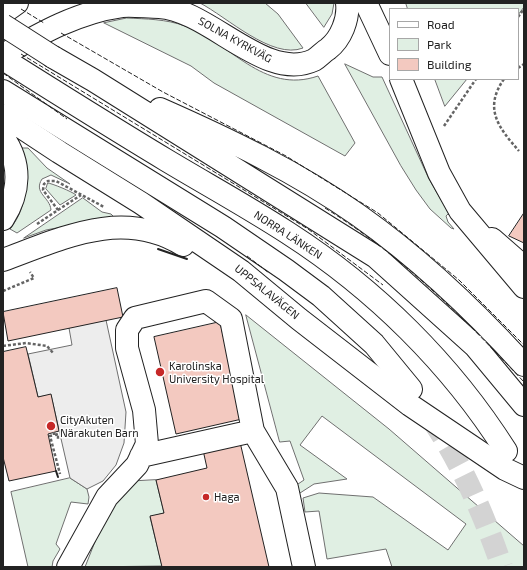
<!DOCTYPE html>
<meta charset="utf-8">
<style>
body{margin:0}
#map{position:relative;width:527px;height:570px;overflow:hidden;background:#fff;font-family:"Exo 2",sans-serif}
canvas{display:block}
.frame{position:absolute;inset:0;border:4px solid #222;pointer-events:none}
.legend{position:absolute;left:389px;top:8px;width:130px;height:72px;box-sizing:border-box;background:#fff;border:1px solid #a7a7a7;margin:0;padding:5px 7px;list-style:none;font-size:12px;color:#222}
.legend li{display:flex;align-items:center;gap:8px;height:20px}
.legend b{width:20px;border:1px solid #a7a7a7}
</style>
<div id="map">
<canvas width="527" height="570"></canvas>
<div class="frame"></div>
<ul class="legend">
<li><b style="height:5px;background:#fff"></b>Road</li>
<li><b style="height:11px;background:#e0efe3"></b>Park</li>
<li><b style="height:11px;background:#f3c9c0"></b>Building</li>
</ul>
</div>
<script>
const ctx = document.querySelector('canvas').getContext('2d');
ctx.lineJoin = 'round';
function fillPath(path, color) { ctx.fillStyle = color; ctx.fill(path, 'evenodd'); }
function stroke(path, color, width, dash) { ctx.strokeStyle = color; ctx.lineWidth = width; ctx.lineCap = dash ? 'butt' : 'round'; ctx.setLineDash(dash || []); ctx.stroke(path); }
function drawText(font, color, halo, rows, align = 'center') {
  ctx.font = font + ' "Exo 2",sans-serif'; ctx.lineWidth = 3; ctx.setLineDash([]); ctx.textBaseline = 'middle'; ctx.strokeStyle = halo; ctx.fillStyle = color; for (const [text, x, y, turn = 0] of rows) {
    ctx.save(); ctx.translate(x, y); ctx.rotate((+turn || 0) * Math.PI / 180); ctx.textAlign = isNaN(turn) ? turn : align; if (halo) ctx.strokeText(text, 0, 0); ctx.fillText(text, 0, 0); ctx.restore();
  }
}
const green = new Path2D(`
 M200,3H265L278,14L303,48C272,60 227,17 200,3Z
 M306,3H334L332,14L324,27Z
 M406,3H524V7L518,15V9H408Z
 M127,18C146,19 166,19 185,26C230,42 263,95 318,76L355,143L345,156L214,83L191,66L104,23Z
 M345,64L373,77H382L429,179L451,217L448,214L446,216L448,222L454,229L451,228L430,209L416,190L401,166Z
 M435,79H467L445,106Z
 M22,148H28L47,168L70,184L51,175L42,179C33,193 50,197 51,210L17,233L10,229C29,205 28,177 22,148Z
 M48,183C51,183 73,192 76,195L60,205L46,189Z
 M83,198L102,212L111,214L114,217L46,230L24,238Z
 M246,315L389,429L524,546V567H392L386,549L327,559L319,511L305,512L303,498L319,493L373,497L448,550L466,524L322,416L300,445L347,479L314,484L300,493L295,486L304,480L290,441L280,442Z
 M70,478L87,489L89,497L88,504L71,502L56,544L60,549L53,561L52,567H28L11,492Z
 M156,480L164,513L150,517L162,566L85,567L102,524L116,498L136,481Z`);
const parking = new Path2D(`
 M106,320L126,412L124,443L116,465L103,481L87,489L70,478L51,395L38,397L28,354L72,345L69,328Z`);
const building = new Path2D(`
 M524,213V243L509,236Z
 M117,288L123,317L8,341L3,312Z
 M220,322L242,419L176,434L154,337Z
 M26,347L38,397L51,394L59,431L48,434L56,471L9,481L3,457V352Z
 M240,442L269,567H162L150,516L164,513L156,480L207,468L203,450Z`);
const highwayTunnel = new Path2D(`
 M431,418C462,464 484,515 502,567`);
const path = new Path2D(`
 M518,17L524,9
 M518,68L524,64
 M504,79C483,109 499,128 519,151
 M444,126L476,79
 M58,210L81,195
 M37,224L58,210L43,190L44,184L48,181H56L104,207
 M3,291L34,278L30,272
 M3,346L26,343L47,346L54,354
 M54,432V435L50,436L60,474
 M55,435L58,434V439`);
const minor = new Path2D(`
 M3,13L17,3
 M3,55C41,33 78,12 122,6C134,5 147,7 159,7C210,10 265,83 314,60C319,57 323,52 328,49C341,39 349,19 347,3
 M492,239L524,267
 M141,456L253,431
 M68,567L107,497L137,465L147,444L144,410L127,348V330L135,318L206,301L231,319L253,431L287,488L304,567`);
const major = new Path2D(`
 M366,3L390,54
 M401,79L439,173L460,211L524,287
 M3,115L59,152L141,203L241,271L299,319L410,405L505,469L524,478
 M3,137C22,164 20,192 3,219
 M3,260C63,238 123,208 183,245`);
const highway = new Path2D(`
 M53,57L93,80L376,257L475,346L524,405
 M3,59C57,93 111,127 166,160C206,184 248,207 288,233C375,289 451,364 506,451
 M3,91L223,227L286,270L321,296L374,344L411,389
 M160,109C228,139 297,172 358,215C419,258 473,309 524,365`);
const highwayBridge = new Path2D(`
 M3,25L53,57`);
const fence = new Path2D(`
 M21,9L44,23
 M61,33L163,92L286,156L378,213L459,280L524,345
 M21,54L308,229L383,285
 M3,73L67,119
 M325,208C401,255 463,317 524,382
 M247,256L269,273`);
const wall = new Path2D(`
 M158,249L187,259
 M56,471L58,477`);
const markers = [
 [160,372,5,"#c62828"],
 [51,426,5,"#c62828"],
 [206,497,4,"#c62828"]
];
const streetNames = [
 ["SOLNA KYRKVÄG",235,40,29],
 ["NORRA LÄNKEN",288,235,33],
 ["UPPSALAVÄGEN",267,292,39]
];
const poiNames = [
 ["Karolinska",169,366],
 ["University Hospital",169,379],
 ["CityAkuten",60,420],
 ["Närakuten Barn",60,433],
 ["Haga",214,497]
];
fillPath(green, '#e0efe3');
stroke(green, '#6f6f6f', 1);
fillPath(parking, '#ededed');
stroke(parking, '#6f6f6f', 1);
fillPath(building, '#f3c9c0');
stroke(building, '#222', 1);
stroke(highwayTunnel, '#d3d3d3', 22, [22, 11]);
stroke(minor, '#222', 24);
stroke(major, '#222', 24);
stroke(highway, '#222', 24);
stroke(path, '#646464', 2.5, [3, 2]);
stroke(minor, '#fff', 22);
stroke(major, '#fff', 22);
stroke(highway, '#fff', 22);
stroke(highwayBridge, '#222', 24, []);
stroke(highwayBridge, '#fff', 22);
stroke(fence, '#222', 1, [5, 2]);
stroke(wall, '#222', 2);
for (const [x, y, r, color] of markers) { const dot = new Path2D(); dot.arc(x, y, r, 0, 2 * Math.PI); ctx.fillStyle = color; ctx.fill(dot); stroke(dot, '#fff', 1.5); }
drawText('11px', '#222', '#fff', streetNames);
drawText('11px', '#222', '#fff', poiNames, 'left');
</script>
